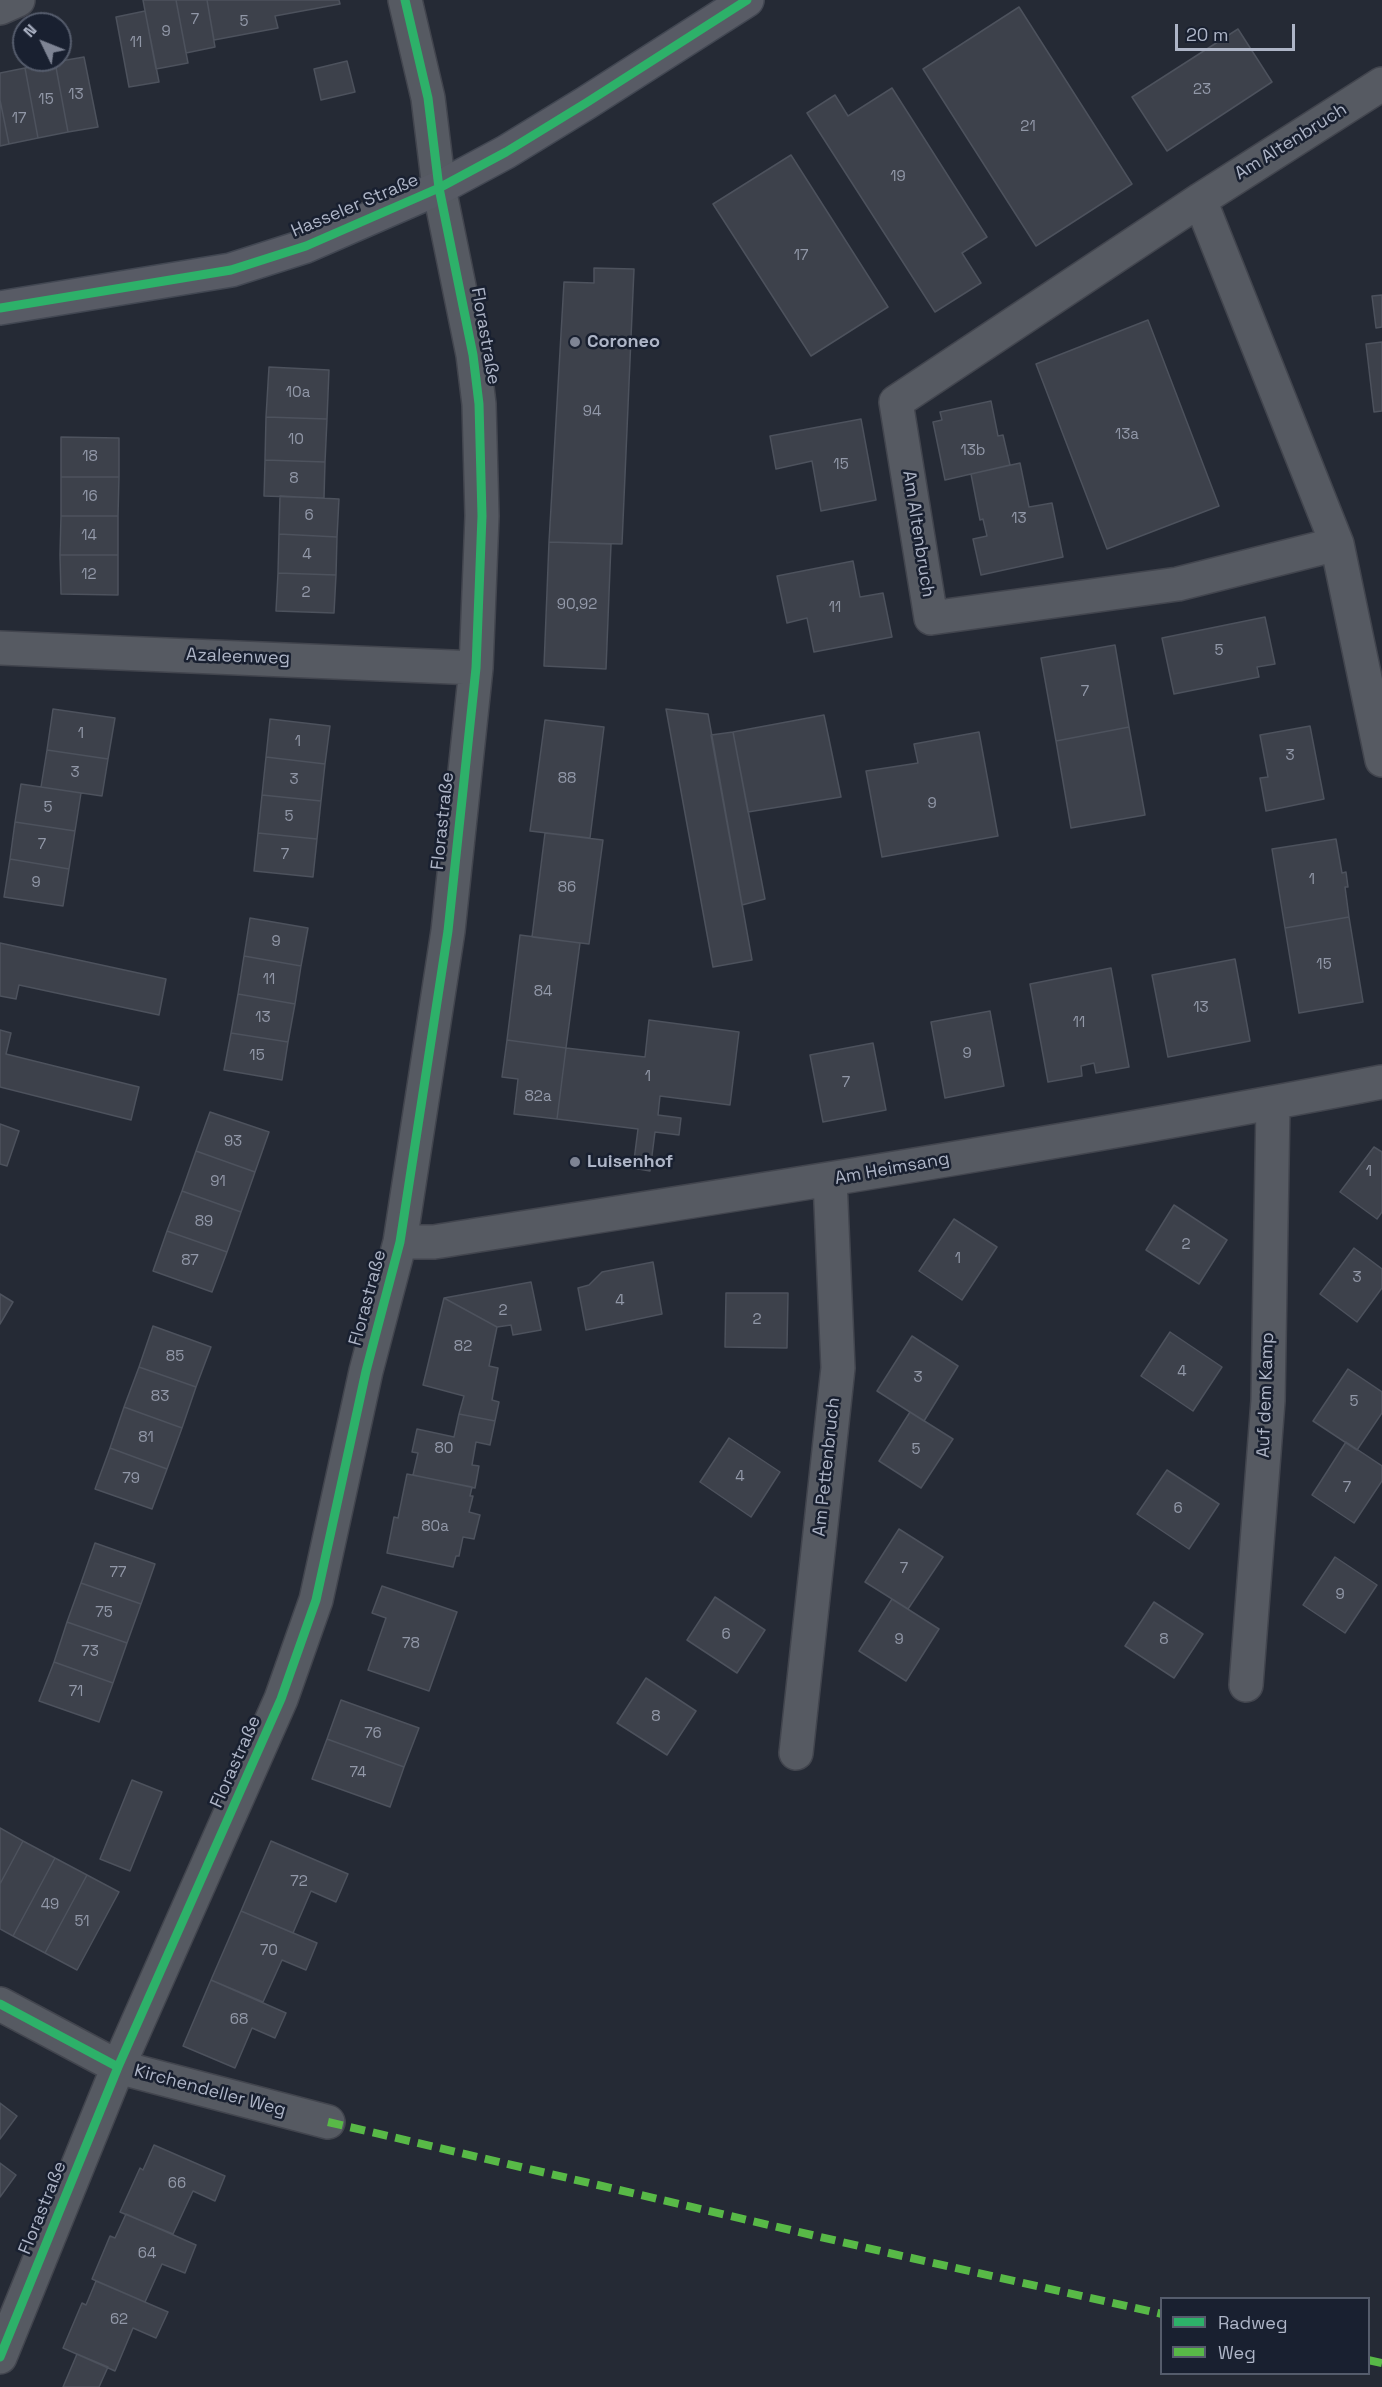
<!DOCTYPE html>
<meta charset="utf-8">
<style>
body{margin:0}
#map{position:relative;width:1382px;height:2387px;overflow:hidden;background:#252a35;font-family:"Space Grotesk",sans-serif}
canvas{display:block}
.legend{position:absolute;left:1160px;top:2297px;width:210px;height:78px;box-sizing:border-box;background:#192030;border:2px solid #555c6c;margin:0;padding:8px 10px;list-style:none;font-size:18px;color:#aeb5c7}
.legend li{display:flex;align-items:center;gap:12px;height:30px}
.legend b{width:30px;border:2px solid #555c6c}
.north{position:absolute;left:12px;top:12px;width:60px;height:60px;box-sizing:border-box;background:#192030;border:2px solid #555c6c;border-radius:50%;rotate:313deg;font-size:16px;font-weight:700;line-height:24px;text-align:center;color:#aeb5c7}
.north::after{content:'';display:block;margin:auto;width:21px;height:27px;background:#7e8494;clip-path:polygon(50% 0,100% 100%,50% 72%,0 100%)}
.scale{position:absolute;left:1175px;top:24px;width:120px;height:27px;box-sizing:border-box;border:3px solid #aeb5c7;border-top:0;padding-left:8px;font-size:18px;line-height:21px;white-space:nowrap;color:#aeb5c7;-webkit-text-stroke:4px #192030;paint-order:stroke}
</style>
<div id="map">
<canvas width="1382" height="2387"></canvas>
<ul class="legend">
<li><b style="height:8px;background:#2db169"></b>Radweg</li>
<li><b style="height:8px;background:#58b947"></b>Weg</li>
</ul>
<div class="north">N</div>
<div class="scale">20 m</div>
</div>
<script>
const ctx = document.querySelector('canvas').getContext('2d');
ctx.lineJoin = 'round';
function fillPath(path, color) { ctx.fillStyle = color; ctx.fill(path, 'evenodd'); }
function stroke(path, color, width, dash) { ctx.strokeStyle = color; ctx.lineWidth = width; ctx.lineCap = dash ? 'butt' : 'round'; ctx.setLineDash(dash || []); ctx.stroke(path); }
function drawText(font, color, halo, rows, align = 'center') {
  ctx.font = font + ' "Space Grotesk",sans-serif'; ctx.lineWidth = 5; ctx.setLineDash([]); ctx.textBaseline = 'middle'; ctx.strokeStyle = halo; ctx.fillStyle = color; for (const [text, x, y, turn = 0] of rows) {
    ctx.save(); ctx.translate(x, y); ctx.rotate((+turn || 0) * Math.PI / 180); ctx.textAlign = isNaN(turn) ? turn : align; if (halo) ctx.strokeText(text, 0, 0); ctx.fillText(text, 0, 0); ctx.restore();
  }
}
const building = new Path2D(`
 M143,0H176L188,63L156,69Z
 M176,0H207L215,47L186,53Z
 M207,0H339L340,4L275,16L278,28L214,40Z
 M1019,7L1132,184L1036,246L923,69Z
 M145,11L159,82L129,87L116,17Z
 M1238,29L1272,82L1167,151L1132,97Z
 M84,57L98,127L68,132L55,62Z
 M347,61L355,92L321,100L314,69Z
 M55,62L68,132L38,138L25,68Z
 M25,68L38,138L9,144L0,100V73Z
 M892,88L987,237L962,253L981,283L935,312L807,113L835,95L848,116Z
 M0,100L9,144L0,146Z
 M791,155L888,307L811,356L713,204Z
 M594,268L634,269L622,544L549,542L564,282L594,283Z
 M1382,295V327L1376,328L1372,296Z
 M1148,320L1219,506L1107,549L1036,364Z
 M1382,342V411L1374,412L1366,344Z
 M269,367L329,370L327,419L266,417Z
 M991,401L998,436L1003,435L1010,465L945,480L933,422L942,420L940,412Z
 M266,417L327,419L325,462L265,460Z
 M861,419L876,500L821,511L812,461L776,469L770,436Z
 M61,437L119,438V477H61Z
 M265,460L325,462L324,498L264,496Z
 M1020,463L1029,507L1052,503L1063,557L981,575L973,539L987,536L983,519L980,520L971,474Z
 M61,477H119L118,516H61Z
 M280,496L339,499L337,537L279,534Z
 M61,516H118V555H60Z
 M279,534L337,537L336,575L278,573Z
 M549,542L611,544L606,669L544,666Z
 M60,555H118V595L61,594Z
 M853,561L860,597L883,593L892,637L814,652L807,618L787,623L777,576Z
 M278,573L336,575L334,613L276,611Z
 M1265,617L1275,664L1257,667L1259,677L1174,694L1162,638Z
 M1115,645L1129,727L1056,741L1041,658Z
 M53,709L115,718L108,759L47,750Z
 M666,709L708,714L752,960L713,967Z
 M824,715L841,797L748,812L733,732Z
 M270,719L330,726L325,764L266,757Z
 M545,720L604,727L590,838L530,831Z
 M1310,726L1324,799L1266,811L1260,778L1268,777L1260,735Z
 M1129,727L1145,815L1071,828L1056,741Z
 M733,732L765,899L742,905L711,735Z
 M979,732L998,836L882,857L866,771L918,763L914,744Z
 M47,750L108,759L102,796L41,787Z
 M266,757L325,764L321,801L262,795Z
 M21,784L81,793L75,831L15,822Z
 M262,795L321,801L317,839L258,833Z
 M15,822L75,831L69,869L10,859Z
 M258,833L317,839L313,877L254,871Z
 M545,833L603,840L589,944L532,937Z
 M1336,839L1342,873L1346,872L1348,887H1345L1349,917L1285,928L1272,849Z
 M10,859L69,869L63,906L4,897Z
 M1349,917L1363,1002L1299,1013L1285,928Z
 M250,918L308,928L301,966L244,956Z
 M520,935L580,943L566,1048L507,1040Z
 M0,943L166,979L159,1015L19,985L16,999L0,996Z
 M244,956L301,966L295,1004L238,994Z
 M1235,959L1250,1041L1168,1057L1152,975Z
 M1111,968L1129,1067L1096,1073L1094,1063L1081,1066L1082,1076L1048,1082L1030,984Z
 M238,994L295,1004L288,1042L231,1033Z
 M990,1011L1004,1086L945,1098L931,1022Z
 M649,1020L739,1032L730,1105L660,1096L658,1115L681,1118L679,1135L655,1132L650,1171L633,1168L638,1129L557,1119L566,1048L645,1057Z
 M0,1030L11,1033L6,1054L139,1087L131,1120L0,1087Z
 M231,1033L288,1042L282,1080L224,1070Z
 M507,1040L566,1048L557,1119L514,1114L518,1079L502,1077Z
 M873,1043L886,1110L823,1122L810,1055Z
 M210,1112L269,1132L255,1172L196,1151Z
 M0,1124L19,1131L7,1166L0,1164Z
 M1374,1147L1382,1152V1212L1377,1219L1340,1192Z
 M196,1151L255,1172L241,1212L182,1191Z
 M182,1191L241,1212L227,1252L167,1231Z
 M1174,1205L1227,1240L1199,1284L1146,1250Z
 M954,1219L997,1247L962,1300L919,1271Z
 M167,1231L227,1252L212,1292L153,1271Z
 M1354,1248L1382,1269V1288L1357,1322L1320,1294Z
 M653,1262L662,1314L586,1330L578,1288L589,1285L602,1272Z
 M531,1282L541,1330L513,1335L511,1325L497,1327L444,1298Z
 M726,1293H788L787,1348L725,1347Z
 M0,1294L13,1302L0,1324Z
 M444,1298L497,1327L489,1366L498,1368L492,1400L499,1402L495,1421L459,1414L464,1396L423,1385Z
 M153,1326L211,1347L196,1387L139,1367Z
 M1170,1332L1222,1367L1193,1411L1141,1376Z
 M912,1336L958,1366L924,1421L877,1391Z
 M139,1367L196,1387L182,1428L124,1407Z
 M1348,1369L1382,1392V1413L1357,1450L1313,1421Z
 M124,1407L182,1428L167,1469L110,1448Z
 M910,1412L953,1439L921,1488L879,1461Z
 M459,1414L495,1421L490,1445L476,1442L472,1465L479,1466L475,1488L413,1475L418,1453L412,1452L417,1429L454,1437Z
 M729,1438L780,1472L751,1517L700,1482Z
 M1346,1442L1382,1466V1481L1354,1523L1312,1495Z
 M110,1448L167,1469L152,1509L95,1489Z
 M1167,1470L1219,1504L1189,1549L1137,1514Z
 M407,1474L472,1487L470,1496H473L469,1512L480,1515L474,1539L463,1537L459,1556H456L453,1567L387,1553L394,1517L398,1518Z
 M899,1529L943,1557L908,1609L865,1582Z
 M95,1543L155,1564L141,1604L81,1583Z
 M1335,1557L1377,1585L1345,1633L1303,1605Z
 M81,1583L141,1604L127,1643L67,1622Z
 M382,1586L457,1612L429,1691L368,1670L386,1618L372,1613Z
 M715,1597L765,1630L737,1673L687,1640Z
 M892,1599L939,1629L906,1681L859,1651Z
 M1154,1602L1203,1634L1174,1678L1125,1646Z
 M67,1622L127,1643L113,1683L54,1662Z
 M54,1662L113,1683L99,1722L39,1701Z
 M646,1678L696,1711L667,1755L617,1723Z
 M341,1700L419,1728L404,1767L327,1739Z
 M327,1739L404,1767L390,1807L312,1779Z
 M132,1780L162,1792L130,1871L100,1859Z
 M0,1828L23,1841L0,1884Z
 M23,1841L55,1858L13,1936L0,1929V1884Z
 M271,1841L348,1874L336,1902L311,1891L293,1933L241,1911Z
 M55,1858L87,1875L45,1953L13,1936Z
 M87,1875L119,1892L77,1970L45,1953Z
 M241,1911L317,1943L306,1970L282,1960L263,2002L211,1980Z
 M211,1980L286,2013L275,2038L252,2028L235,2068L183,2046Z
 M0,2103L17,2116L0,2139Z
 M154,2145L225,2176L215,2201L193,2191L173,2234L120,2212L140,2168L143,2170Z
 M0,2163L16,2175L0,2197Z
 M126,2214L196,2245L185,2273L162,2264L145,2302L92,2279L110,2236L115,2238Z
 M96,2281L168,2312L156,2338L133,2328L115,2371L63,2348L82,2303L86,2305Z
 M77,2354L108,2367L99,2387H63Z`);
const minor = new Path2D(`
 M0,8L18,0
 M1200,200L1337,544L1178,584L931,618L896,402L1200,200L1382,84
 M1337,544L1382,760
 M0,648L476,668
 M400,1242H434C750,1192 1067,1143 1382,1082
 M1246,1685L1268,1401L1273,1104
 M796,1753L838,1368L830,1180
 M0,2004L118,2067L328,2122
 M0,2357L118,2067L281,1699L316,1600L366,1371L400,1242L448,931L476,668L482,516L479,404L473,355L439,188L428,98L405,0`);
const major = new Path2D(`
 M0,308L231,270L306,246L439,188L506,152L586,103L747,0`);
const quiet = new Path2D(`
 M328,2122L889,2253L1162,2314
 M1368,2360L1382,2363`);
const cycleway = new Path2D(`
 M0,308L231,270L306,246L439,188L506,152L586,103L747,0
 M0,2004L118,2067
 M0,2357L118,2067L281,1699L316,1600L366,1371L400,1242L448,931L476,668L482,516L479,404L473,355L439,188L428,98L405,0`);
const markers = [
 [575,342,6,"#7e8494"],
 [575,1162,6,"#7e8494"]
];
const numberNames = [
 ["7",195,20],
 ["5",244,22],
 ["9",166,32],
 ["11",136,43],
 ["23",1202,90],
 ["13",76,95],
 ["15",46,100],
 ["17",19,119],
 ["21",1028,127],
 ["19",898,177],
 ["17",801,256],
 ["10a",298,393],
 ["94",592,412],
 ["13a",1127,435],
 ["10",296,440],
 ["13b",973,451],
 ["18",90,457],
 ["15",841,465],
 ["8",294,479],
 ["16",90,497],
 ["6",309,516],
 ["13",1019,519],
 ["14",89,536],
 ["4",307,555],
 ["12",89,575],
 ["2",306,593],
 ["90,92",577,605],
 ["11",835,608],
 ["5",1219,651],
 ["7",1085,692],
 ["1",81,734],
 ["1",298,742],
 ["3",1290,756],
 ["3",75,773],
 ["88",567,779],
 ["3",294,780],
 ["9",932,804],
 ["5",48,808],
 ["5",289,817],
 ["7",42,845],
 ["7",285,855],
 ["1",1312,880],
 ["9",36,883],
 ["86",567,888],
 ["9",276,942],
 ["15",1324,965],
 ["11",269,980],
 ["84",543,992],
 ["13",1201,1008],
 ["13",263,1018],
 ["11",1079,1023],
 ["9",967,1054],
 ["15",257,1056],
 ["1",648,1077],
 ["7",846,1083],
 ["82a",538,1097],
 ["93",233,1142],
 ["1",1369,1172],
 ["91",218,1182],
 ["89",204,1222],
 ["2",1186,1245],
 ["1",958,1259],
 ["87",190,1261],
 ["3",1357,1278],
 ["4",620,1301],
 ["2",503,1311],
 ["2",757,1320],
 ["82",463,1347],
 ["85",175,1357],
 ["4",1182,1372],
 ["3",918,1378],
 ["83",160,1397],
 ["5",1354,1402],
 ["81",146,1438],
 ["80",444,1449],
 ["5",916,1450],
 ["4",740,1477],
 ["79",131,1479],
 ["7",1347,1488],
 ["6",1178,1509],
 ["80a",435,1527],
 ["7",904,1569],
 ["77",118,1573],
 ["9",1340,1595],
 ["75",104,1613],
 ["6",726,1635],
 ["9",899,1640],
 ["8",1164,1640],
 ["78",411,1644],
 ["73",90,1652],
 ["71",76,1692],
 ["8",656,1717],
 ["76",373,1734],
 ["74",358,1773],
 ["72",299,1882],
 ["49",50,1905],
 ["51",82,1922],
 ["70",269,1951],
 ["68",239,2020],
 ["66",177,2184],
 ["64",147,2254],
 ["62",119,2320]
];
const streetNames = [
 ["Am Altenbruch",1291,142,-32],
 ["Hasseler Straße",355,206,-23],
 ["Florastraße",485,336,80],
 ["Am Altenbruch",918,534,81],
 ["Azaleenweg",238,657,2],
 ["Florastraße",443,821,-84],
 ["Am Heimsang",892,1169,-10],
 ["Florastraße",368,1298,-75],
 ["Auf dem Kamp",1266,1395,-88],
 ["Am Pettenbruch",827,1467,-84],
 ["Florastraße",236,1762,-66],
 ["Kirchendeller Weg",210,2091,15],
 ["Florastraße",43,2208,-68]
];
const poiNames = [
 ["Coroneo",587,342],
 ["Luisenhof",587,1162]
];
fillPath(building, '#3d414b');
stroke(building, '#4d525d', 1.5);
stroke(minor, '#42454e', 36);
stroke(major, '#424752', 36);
stroke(minor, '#565a62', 33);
stroke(major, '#585b65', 33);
stroke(quiet, '#58b947', 8, [15, 8]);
stroke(cycleway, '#2db169', 9);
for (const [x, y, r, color] of markers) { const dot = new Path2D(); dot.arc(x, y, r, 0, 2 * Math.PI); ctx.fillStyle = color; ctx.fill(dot); stroke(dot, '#192030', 2); }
drawText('15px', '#9298a8', null, numberNames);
drawText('18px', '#aeb5c7', '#192030', streetNames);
drawText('bold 18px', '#aeb5c7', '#192030', poiNames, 'left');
</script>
